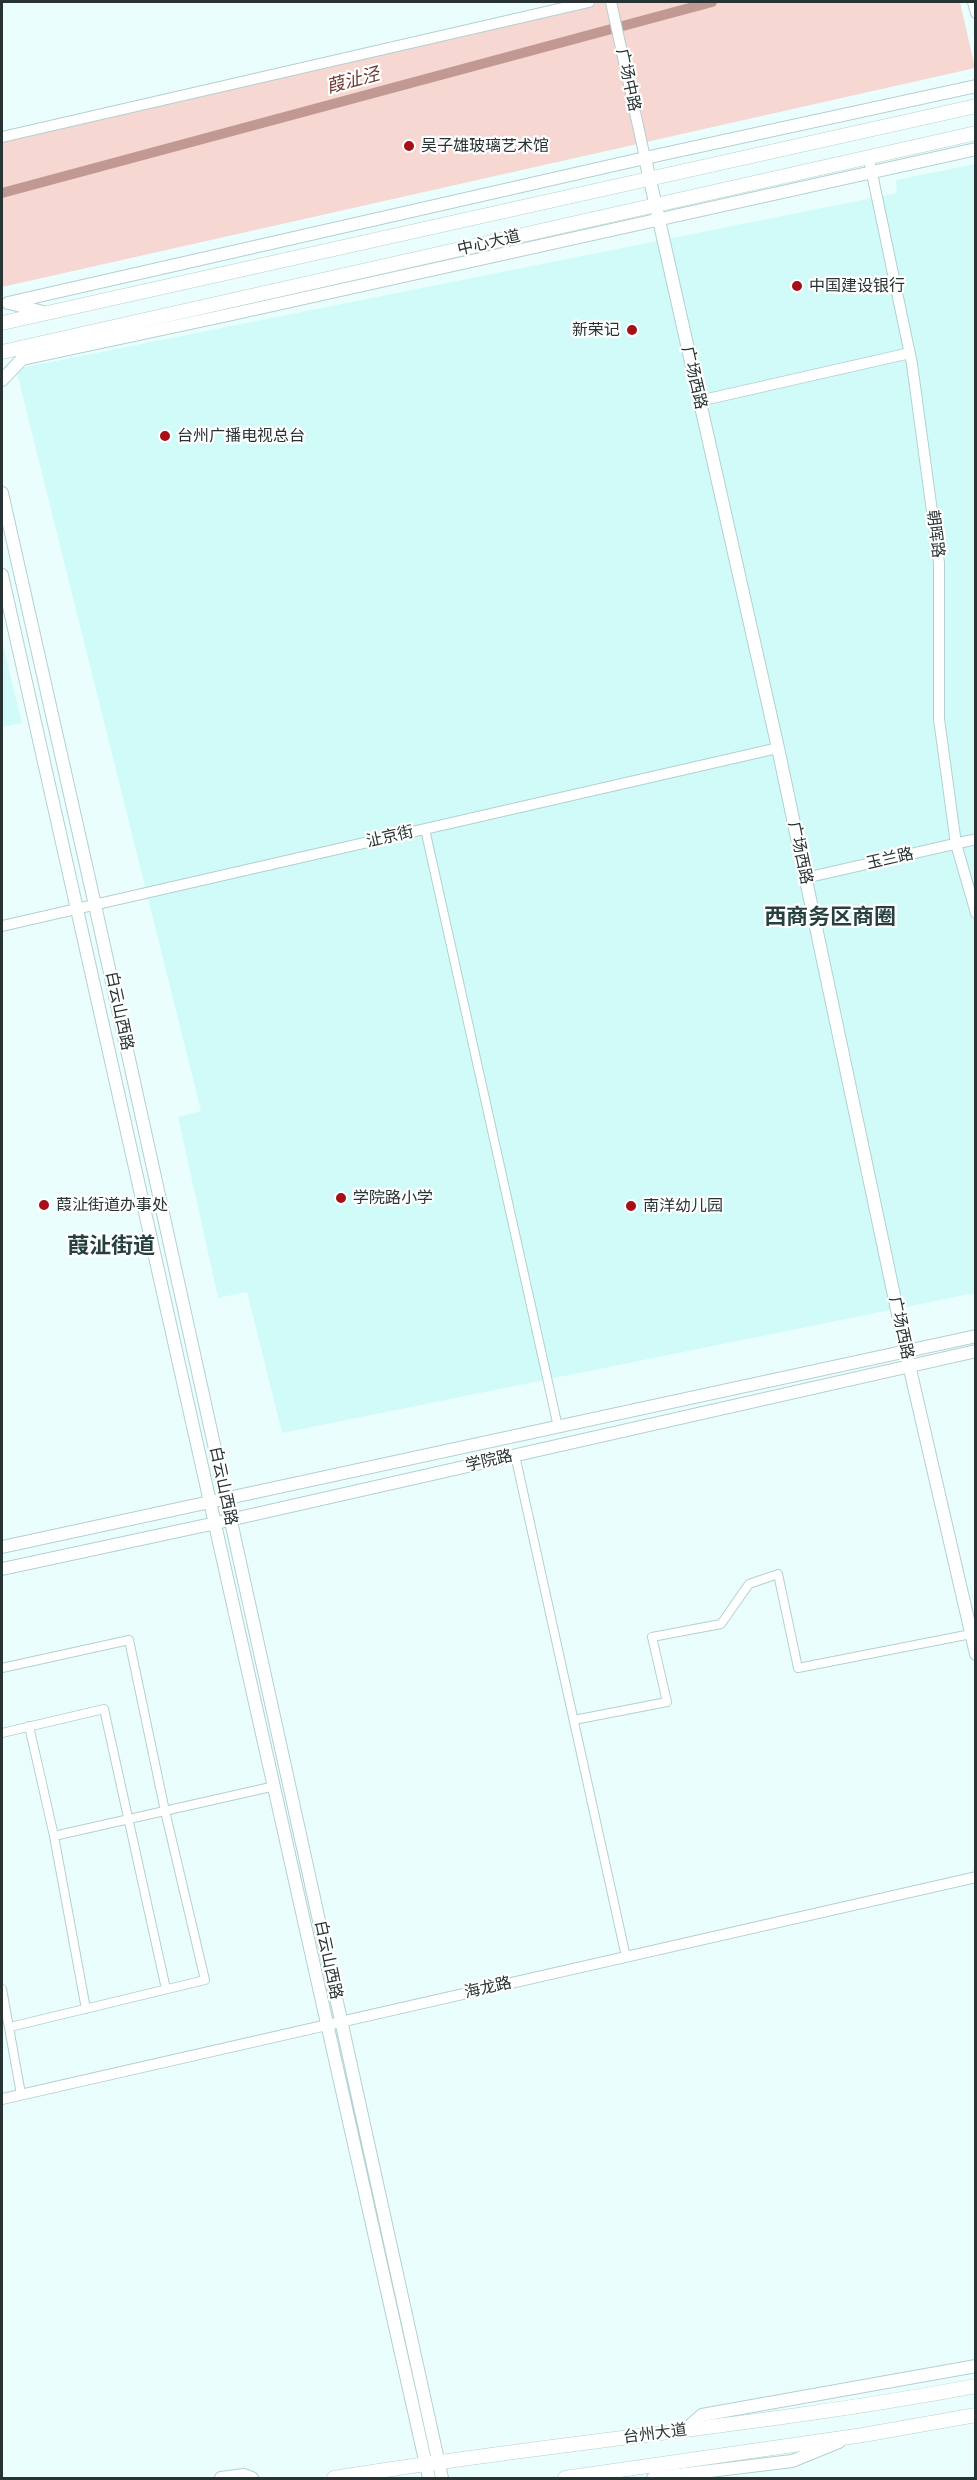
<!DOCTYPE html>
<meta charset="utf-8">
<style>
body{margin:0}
#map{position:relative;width:977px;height:2480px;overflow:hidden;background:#ebfefe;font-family:"PT Sans Narrow",sans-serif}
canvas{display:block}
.frame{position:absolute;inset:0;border:3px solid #283433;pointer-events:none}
</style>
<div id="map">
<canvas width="977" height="2480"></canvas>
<div class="frame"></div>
</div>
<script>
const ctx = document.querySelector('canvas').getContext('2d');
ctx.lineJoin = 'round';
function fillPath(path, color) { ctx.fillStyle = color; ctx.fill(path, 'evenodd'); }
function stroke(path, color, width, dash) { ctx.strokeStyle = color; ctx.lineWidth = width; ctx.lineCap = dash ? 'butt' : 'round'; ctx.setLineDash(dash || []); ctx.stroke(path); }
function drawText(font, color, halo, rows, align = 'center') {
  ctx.font = font + ' "PT Sans Narrow","Noto Sans SC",sans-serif'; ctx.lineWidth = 4.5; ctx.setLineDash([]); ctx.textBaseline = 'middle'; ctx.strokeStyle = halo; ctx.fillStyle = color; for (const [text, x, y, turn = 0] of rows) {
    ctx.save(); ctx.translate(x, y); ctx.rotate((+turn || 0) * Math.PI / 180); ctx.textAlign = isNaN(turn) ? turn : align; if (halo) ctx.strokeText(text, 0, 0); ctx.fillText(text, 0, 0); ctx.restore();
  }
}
const built = new Path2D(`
 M975,164V1293L282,1433L247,1292L218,1298L178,1117L201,1111L16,369L897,193L896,180Z
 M2,642L22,723L2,727Z`);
const green = new Path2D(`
 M589,2H960L975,68L2,287V137Z`);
const canal = new Path2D(`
 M2,193L712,2`);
const minor = new Path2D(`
 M425,829L558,1427
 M515,1455L626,1957
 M2,1668L129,1640L165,1811L205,1980L10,2027
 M574,1720L667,1702L652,1637L721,1624L749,1584L778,1574L798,1668L971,1634
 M29,1726L54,1836L86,2009
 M2,1733L104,1709L166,1989
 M54,1836L275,1786
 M2,1989L21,2094`);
const tertiary = new Path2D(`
 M611,2L645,158
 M973,2L976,13
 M2,137L589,2
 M870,164L912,364L939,563V719L956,844L976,913
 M699,401L910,353
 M805,878L976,839
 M2,926L778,748
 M2,2099L976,1877`);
const secondary = new Path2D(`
 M645,158L778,748L906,1352L976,1654
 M8,303L645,158L976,86
 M10,303L46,313
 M22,359L228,315L976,149
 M2,380L22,359L29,355
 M2,493L95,905L442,2478
 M2,575L429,2478
 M2,1547L976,1336
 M2,1569L216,1523L976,1351
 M685,2430L702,2415L976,2366
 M221,2478L244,2475L252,2478
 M653,2478L792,2461L839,2442`);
const primary = new Path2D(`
 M2,323L976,106
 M2,352L976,133
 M334,2478C547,2443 763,2426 976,2386
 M565,2478L863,2435L976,2415`);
const markers = [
 [409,146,6,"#a60f15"],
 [797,286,6,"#a60f15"],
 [632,330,6,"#a60f15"],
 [165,436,6,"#a60f15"],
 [341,1198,6,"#a60f15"],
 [44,1205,6,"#a60f15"],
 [631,1206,6,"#a60f15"]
];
const streetNames = [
 ["广场中路",628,80,78],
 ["中心大道",489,243,-13],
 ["广场西路",694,378,77],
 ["朝晖路",935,534,83],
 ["沚京街",390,837,-13],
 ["广场西路",800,853,78],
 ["玉兰路",890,859,-13],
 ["白云山西路",119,1011,78],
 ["广场西路",901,1328,78],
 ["学院路",489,1461,-13],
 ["白云山西路",223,1486,78],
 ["白云山西路",328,1960,78],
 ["海龙路",488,1988,-13],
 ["台州大道",655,2434,-7]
];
const poiNames = [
 ["吴子雄玻璃艺术馆",421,146],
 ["中国建设银行",809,286],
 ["新荣记",620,330,"right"],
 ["台州广播电视总台",177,436],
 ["学院路小学",353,1198],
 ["葭沚街道办事处",56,1205],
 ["南洋幼儿园",643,1206]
];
const waterNames = [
 ["葭沚泾",353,81,-15]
];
const districtNames = [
 ["西商务区商圈",830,918],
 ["葭沚街道",111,1247]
];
fillPath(built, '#d0fbf9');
fillPath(green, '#f6d7d2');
stroke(canal, '#c29892', 10);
stroke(minor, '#b2d1d0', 10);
stroke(tertiary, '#b2d1d0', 12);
stroke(secondary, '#b2d1d0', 14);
stroke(primary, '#b2d1d0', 15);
stroke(minor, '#fff', 8);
stroke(tertiary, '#fff', 10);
stroke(secondary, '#fff', 12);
stroke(primary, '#fff', 14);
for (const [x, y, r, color] of markers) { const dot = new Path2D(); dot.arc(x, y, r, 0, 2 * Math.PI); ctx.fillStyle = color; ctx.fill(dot); stroke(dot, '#fff', 2); }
drawText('16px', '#283433', '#fff', streetNames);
drawText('16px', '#283433', '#fff', poiNames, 'left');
drawText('italic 18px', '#713832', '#fff', waterNames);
drawText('bold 22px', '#25403f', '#fff', districtNames);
</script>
